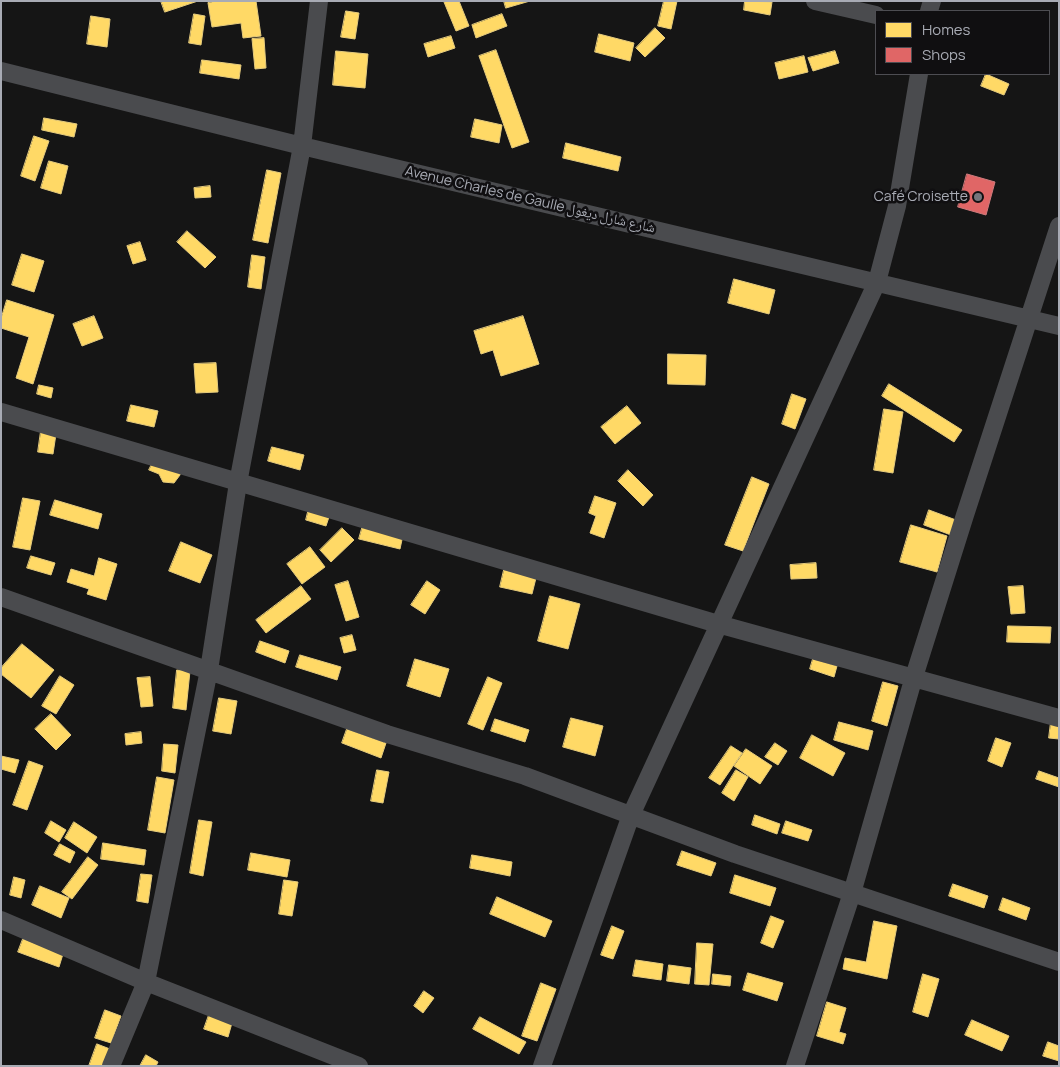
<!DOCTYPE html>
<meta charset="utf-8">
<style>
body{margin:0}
#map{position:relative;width:1060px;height:1067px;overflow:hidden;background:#151515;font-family:Manrope,sans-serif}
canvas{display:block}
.frame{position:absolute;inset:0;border:2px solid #a8abb4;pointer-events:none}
.legend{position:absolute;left:875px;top:10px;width:175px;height:65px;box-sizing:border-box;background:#100f11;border:1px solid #4d4d52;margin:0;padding:6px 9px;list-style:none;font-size:15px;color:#a8abb4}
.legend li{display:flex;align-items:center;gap:10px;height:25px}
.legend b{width:25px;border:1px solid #4d4d52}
</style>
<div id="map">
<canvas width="1060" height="1067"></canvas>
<div class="frame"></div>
<ul class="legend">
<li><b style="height:14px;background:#ffd966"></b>Homes</li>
<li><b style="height:14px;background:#e06666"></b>Shops</li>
</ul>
</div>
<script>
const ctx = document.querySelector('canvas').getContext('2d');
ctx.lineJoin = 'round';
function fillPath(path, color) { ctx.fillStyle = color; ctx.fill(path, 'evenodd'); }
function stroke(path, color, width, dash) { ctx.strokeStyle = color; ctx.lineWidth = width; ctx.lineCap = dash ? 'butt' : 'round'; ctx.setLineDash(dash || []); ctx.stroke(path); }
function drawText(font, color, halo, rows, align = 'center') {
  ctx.font = font + ' Manrope,"Noto Naskh Arabic",sans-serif'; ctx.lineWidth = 5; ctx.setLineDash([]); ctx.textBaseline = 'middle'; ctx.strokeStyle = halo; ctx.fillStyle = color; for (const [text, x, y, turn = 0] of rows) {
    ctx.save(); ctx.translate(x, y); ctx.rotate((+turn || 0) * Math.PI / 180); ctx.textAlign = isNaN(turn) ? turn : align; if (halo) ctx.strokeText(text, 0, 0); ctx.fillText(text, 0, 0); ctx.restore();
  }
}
const homes = new Path2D(`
 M161,1H198L165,12Z
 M217,1H256L261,36L243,38L241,23L212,27L208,3Z
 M447,1H459L469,26L456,31L444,2Z
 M504,1H530L506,8Z
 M664,1H677L671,29L658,26Z
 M745,1L772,2L770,15L744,10Z
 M346,11L359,13L355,39L341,37Z
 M194,14L205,16L201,45L189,43Z
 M502,14L507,26L476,38L472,25Z
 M91,16L110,19L107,47L87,44Z
 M655,28L665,38L645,57L636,48Z
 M599,34L634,43L630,61L595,52Z
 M451,36L455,48L428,57L424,44Z
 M264,38L266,68L255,69L252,39Z
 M496,50L529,142L512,148L479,56Z
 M336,51L368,54L365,88L333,85Z
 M835,51L839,63L813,71L808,58Z
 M804,56L808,72L779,79L775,63Z
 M202,60L241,65L239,79L200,73Z
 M986,74L1009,84L1004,95L981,86Z
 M44,118L77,124L74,137L42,130Z
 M475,119L502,125L499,143L471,137Z
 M34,136L49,141L35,181L21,176Z
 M566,143L621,157L618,171L563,158Z
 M49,161L68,166L61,194L41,188Z
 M267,170L281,173L268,243L253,240Z
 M210,186L211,197L195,198L194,188Z
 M187,231L216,257L205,268L177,242Z
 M140,242L146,260L133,264L127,246Z
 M22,254L44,261L34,292L12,285Z
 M252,255L265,257L261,289L248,287Z
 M734,279L775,290L769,314L728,303Z
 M7,300L54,315L33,384L16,378L29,337L1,328V319Z
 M94,316L103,338L82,346L73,324Z
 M523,316L539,364L501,376L493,350L481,354L474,331Z
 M668,354L706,355L705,385L668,384Z
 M216,363L218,392L196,393L194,364Z
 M889,384L962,430L954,442L882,396Z
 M39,385L53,388L51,398L37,394Z
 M792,394L806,399L795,429L782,424Z
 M131,405L158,411L154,427L127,421Z
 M627,406L641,423L615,444L601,427Z
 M884,409L903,412L893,473L874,470Z
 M41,431L56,434L53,454L38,452Z
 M272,447L304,455L300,470L268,461Z
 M154,460L181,468L180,475L174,483L163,482L159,474L149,470Z
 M628,470L653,495L643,506L618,481Z
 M752,477L769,484L743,551L725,545Z
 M595,496L616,503L604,538L590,533L596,516L589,513Z
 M23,498L40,501L30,550L13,547Z
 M55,500L102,514L98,529L50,515Z
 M309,508L330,514L326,526L306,520Z
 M929,510L956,520L951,535L924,525Z
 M363,525L403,535L400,549L359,539Z
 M911,525L947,536L937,572L900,562Z
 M342,528L354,540L331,562L320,550Z
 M181,542L212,555L200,583L169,571Z
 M310,547L325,567L302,584L287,564Z
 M31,556L55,563L51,575L27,568Z
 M99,558L117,564L106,600L87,594L89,589L67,582L71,569L94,576Z
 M816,563L817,578L791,579L790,565Z
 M504,570L536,578L532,594L500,587Z
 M348,581L359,617L346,621L335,585Z
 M427,581L440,590L425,614L411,605Z
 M301,586L311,599L266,633L256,620Z
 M1023,586L1025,613L1011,614L1008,587Z
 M550,596L580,604L568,649L538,641Z
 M1008,626L1051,627L1050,643L1007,642Z
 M352,635L356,650L344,653L340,638Z
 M260,641L289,651L285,663L256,652Z
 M22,644L54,670L31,698L1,674V668Z
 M300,655L341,667L337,680L296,667Z
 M415,659L449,669L440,697L407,686Z
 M813,659L837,666L834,677L810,669Z
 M177,670L190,671L186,710L173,708Z
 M60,676L74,685L56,714L42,706Z
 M150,677L153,706L141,707L137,678Z
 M488,677L502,683L483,730L468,724Z
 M883,682L898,686L887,726L872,721Z
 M219,698L237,701L231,734L213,731Z
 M51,714L71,735L56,750L35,729Z
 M571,718L603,726L595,756L563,747Z
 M495,719L529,730L525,742L491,731Z
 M839,722L873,731L868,750L834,740Z
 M1051,722L1059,723V739L1049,738Z
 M347,729L386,743L381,758L342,743Z
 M141,732L142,743L126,745L125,734Z
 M812,735L845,753L833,776L800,758Z
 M996,738L1011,743L1002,767L988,761Z
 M775,743L787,751L778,765L765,757Z
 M164,744L178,745L175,773L162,771Z
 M731,746L742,753L720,785L709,778Z
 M746,749L772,766L760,784L734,766Z
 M1,756L19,760L15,773L1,769Z
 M29,761L43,766L27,810L13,805Z
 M377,770L389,772L383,803L371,801Z
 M736,770L748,777L734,801L722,793Z
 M1039,771L1059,778V787L1036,779Z
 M157,777L174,780L165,833L148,830Z
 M755,815L780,824L777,834L752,825Z
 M199,820L212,822L203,876L190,873Z
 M51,821L66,830L59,842L45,833Z
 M786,821L812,830L808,841L782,833Z
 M74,822L97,837L87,853L65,838Z
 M103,843L146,850L144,865L101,859Z
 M60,844L75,852L70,863L54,855Z
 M682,851L716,863L711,876L677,865Z
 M251,853L290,860L287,877L248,870Z
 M472,855L512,862L510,876L470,868Z
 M88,857L98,865L72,899L62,892Z
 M141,874L152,875L148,903L137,901Z
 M735,875L776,888L770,906L730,893Z
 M14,877L25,880L21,898L10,895Z
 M284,880L298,882L292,916L279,914Z
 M953,884L988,896L984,908L949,896Z
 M40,886L69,898L61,918L32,905Z
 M497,897L552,921L545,937L490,914Z
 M1003,898L1030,908L1026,920L999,910Z
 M771,916L784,921L773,948L761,943Z
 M874,921L897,926L887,979L843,969L845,958L866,962Z
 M612,926L624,931L613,959L601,955Z
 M23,939L63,954L59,967L18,952Z
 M697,943L713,944L709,985L695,984Z
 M636,960L663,964L661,980L633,976Z
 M669,965L691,968L689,984L667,981Z
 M748,973L783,983L777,1001L743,990Z
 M713,974L731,976L730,986L712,984Z
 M923,974L939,979L928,1017L913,1012Z
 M541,983L556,989L537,1041L522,1036Z
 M424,991L434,998L423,1013L414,1006Z
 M827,1002L846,1008L839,1032L846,1034L843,1044L817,1036Z
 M105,1010L121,1016L111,1043L95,1038Z
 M209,1015L232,1023L228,1037L204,1029Z
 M480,1017L526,1042L519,1054L473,1029Z
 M972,1020L1009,1036L1002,1051L965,1035Z
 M1048,1042L1059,1046V1061L1043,1056Z
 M97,1044L110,1049L104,1066H89Z
 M146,1055L158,1062L156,1066H140Z`);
const shops = new Path2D(`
 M967,174L995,182L986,215L958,207Z`);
const minor = new Path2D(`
 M815,1L876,15
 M929,11L932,1
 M1,71L302,146L1059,326
 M1,412L718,624L1059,718
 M1,597L387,734L525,776L735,854L1059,962
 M1,920L146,982L359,1066
 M111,1066L146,982L209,670L238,483L302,146L319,1
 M542,1066L631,815L877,282L897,206L919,74
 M795,1066L852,893L913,680L965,515L1059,226`);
const markers = [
 [978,197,5,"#75767c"]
];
const poiNames = [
 ["Café Croisette",968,197]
];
const streetNames = [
 ["Avenue Charles de Gaulle شارع شارل ديغول",530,200,13]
];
fillPath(homes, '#ffd966');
stroke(homes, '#e5cb7d', 1);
fillPath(shops, '#e06666');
stroke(shops, '#cf7b7d', 1);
stroke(minor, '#4a4b4e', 18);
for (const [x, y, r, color] of markers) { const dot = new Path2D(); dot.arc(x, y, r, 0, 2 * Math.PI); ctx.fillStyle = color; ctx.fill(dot); stroke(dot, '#100f11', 2); }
drawText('14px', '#a8abb4', '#100f11', poiNames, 'right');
drawText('14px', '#a8abb4', '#100f11', streetNames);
</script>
